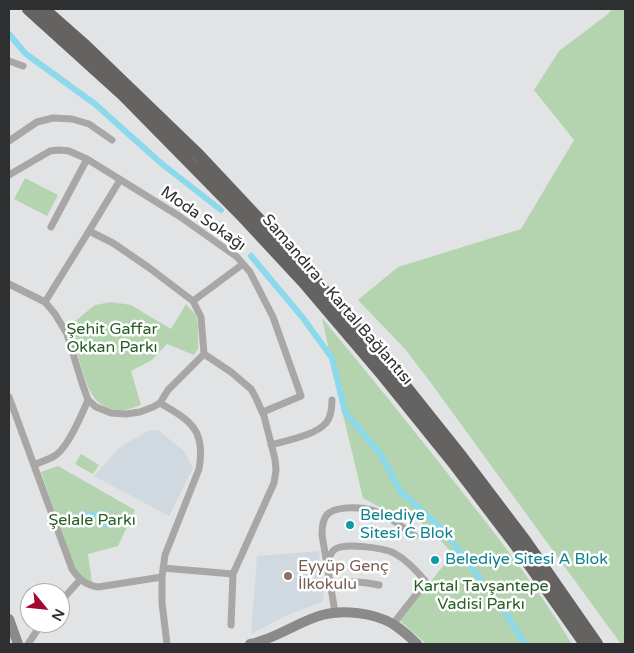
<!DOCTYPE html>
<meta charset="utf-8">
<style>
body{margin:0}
#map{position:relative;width:634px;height:653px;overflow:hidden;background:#e1e3e5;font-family:"Varela Round",sans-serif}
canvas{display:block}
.frame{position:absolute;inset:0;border:10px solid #2e2f30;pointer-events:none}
.north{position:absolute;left:20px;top:583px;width:50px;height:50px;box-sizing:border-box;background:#fff;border:1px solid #abacac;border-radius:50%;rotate:118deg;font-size:14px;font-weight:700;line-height:20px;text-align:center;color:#2e2f30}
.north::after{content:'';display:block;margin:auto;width:18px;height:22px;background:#a40832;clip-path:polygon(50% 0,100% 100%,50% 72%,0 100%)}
</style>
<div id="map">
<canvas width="634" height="653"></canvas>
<div class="frame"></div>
<div class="north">N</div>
</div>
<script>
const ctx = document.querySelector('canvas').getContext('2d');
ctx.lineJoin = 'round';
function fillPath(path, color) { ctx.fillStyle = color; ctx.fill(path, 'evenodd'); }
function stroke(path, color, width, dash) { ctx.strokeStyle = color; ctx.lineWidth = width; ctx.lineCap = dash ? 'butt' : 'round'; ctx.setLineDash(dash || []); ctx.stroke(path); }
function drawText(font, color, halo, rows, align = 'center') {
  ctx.font = font + ' "Varela Round",sans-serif'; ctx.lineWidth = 5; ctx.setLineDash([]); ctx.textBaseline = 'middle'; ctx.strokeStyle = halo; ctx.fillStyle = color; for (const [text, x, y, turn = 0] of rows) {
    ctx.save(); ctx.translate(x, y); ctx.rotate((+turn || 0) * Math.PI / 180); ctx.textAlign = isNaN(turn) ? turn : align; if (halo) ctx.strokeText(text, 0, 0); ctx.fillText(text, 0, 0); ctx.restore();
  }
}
const built = new Path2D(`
 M158,430L184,451L193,468L169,516L94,476L120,447L148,431Z
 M319,551L324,597L322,602L285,616L251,634L257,556Z`);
const green = new Path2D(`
 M612,9H625V644H621L431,383L405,349L358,300L398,267L521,229L574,140L534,90L559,51L608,14Z
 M25,178L58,195L47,216L14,199Z
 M111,302L131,305L171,329L186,304L196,315L198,326V349L194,355L167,344L152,360L131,371L141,405C135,407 128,410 122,410C93,411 87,386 80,363C77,351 73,338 68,327L95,305Z
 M322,318C368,373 412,428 456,484C497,536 538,588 572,644H425L423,641L399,620L453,554L441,541L404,508L394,515L363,498L339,398Z
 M81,454L99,465L93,474L75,464Z
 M58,466L135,510L118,546L88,554L92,583L84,579L76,571L41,472Z`);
const water = new Path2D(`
 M81,509L82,511H84L87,513L105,510L107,514L110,516L112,522L110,529L104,527L105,522L103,517H94L84,520L79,516L77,515Z`);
const canal = new Path2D(`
 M9,34L26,54L95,104L162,164L221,210
 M251,256L303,318L332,358L345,412L381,455L400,491L444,531L505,612L525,644`);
const street = new Path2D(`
 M9,61L23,66
 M9,141L37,122L53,118L72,119L89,124L112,140
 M9,175L50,151L59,150L69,151L87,159L179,216L237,257L250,272L273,317L301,396L263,412
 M51,227L87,159
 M89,231L120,180
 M9,284L45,302L55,314L67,334L82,383L88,400L96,407L111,413L126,414L140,412L153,407L160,403L168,390L204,354L201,317L193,301L148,267L113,243L89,231L45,302
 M193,301L243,264
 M9,397L72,569C79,579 85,585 98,587L162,577
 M160,403C191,421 206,430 199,469L165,555L162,577V603L167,644
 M271,445C288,440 314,436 326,423C331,417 332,408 332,400
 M34,465C41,462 50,459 56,455C69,445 81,416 88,400
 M327,564C329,559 330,553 334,550C343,542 384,548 394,553C407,560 417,571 426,582L393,624
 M163,568L233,574L274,483L276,470L275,459L264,416L255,396L251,389L231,372L204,354
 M331,585C351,581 359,581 379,585
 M60,602L80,580
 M335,612L322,535C322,529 322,522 326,516C333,505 363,507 375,511C390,516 402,527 415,536
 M231,625L233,574
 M28,644L42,623`);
const secondary = new Path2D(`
 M9,619L18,644
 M250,644C276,639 297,622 322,615C343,609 374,613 393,624C402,630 410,637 417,644`);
const highway = new Path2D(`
 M28,9L123,95L241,215L306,285L380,372L455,465L515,544L585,644
 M44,9L86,46L199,155L304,267L395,373L462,457L524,539L597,644`);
const markers = [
 [350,525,5,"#0f9aa8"],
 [435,560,5,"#0f9aa8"],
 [288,576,5,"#8d6e63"]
];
const streetNames = [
 ["Moda Sokağı",203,219,35],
 ["Samandıra - Kartal Bağlantısı",337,300,49]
];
const parkNames = [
 ["Şehit Gaffar",112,330],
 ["Okkan Parkı",112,348],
 ["Şelale Parkı",92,521],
 ["Kartal Tavşantepe",481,587],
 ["Vadisi Parkı",481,605]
];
const cultureNames = [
 ["Belediye",360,516],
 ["Sitesi C Blok",360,534],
 ["Belediye Sitesi A Blok",445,560]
];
const educationNames = [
 ["Eyyüp Genç",298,567],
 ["İlkokulu",298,585]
];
fillPath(built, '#d1d9e0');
fillPath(green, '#b3d4af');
fillPath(water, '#8bd9ea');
stroke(canal, '#8bd9ea', 6);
stroke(street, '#a8a7a6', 7);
stroke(secondary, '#8b8a88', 10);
stroke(highway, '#656361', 12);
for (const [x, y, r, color] of markers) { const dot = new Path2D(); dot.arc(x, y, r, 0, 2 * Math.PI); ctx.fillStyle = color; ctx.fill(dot); stroke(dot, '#fff', 2); }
drawText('16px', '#2e2f30', '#fff', streetNames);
drawText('16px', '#265f23', '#fff', parkNames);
drawText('16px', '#0d838f', '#fff', cultureNames, 'left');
drawText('16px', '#785e54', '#fff', educationNames, 'left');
</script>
